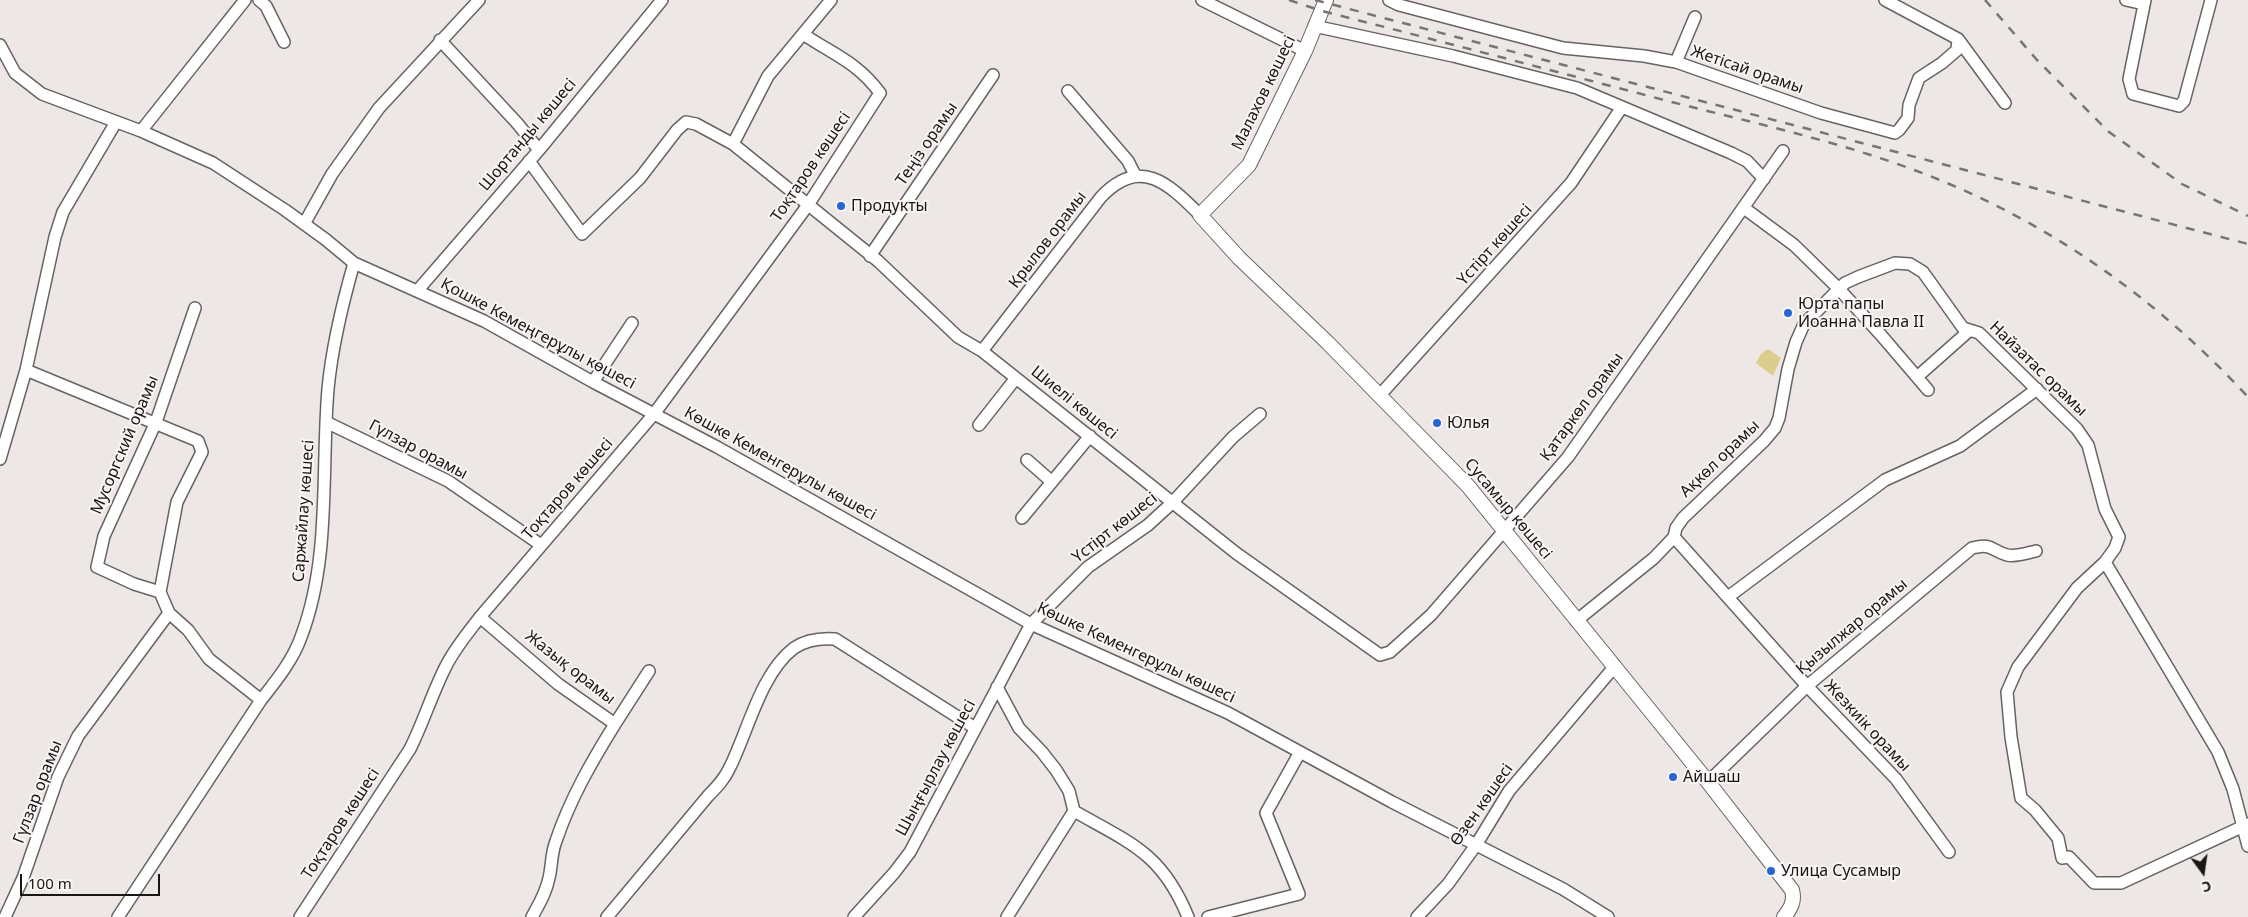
<!DOCTYPE html>
<meta charset="utf-8">
<style>
body{margin:0}
#map{position:relative;width:2248px;height:917px;overflow:hidden;background:#ede8e6;font-family:"Noto Sans",sans-serif}
canvas{display:block}
.north{position:absolute;left:2178px;top:847px;width:50px;height:50px;-webkit-text-stroke:4px #faf5f4;paint-order:stroke;rotate:166deg;font-size:14px;font-weight:700;line-height:20px;text-align:center;color:#181716}
.north::after{content:'';display:block;margin:auto;width:18px;height:22px;background:#181716;clip-path:polygon(50% 0,100% 100%,50% 72%,0 100%)}
.scale{position:absolute;left:20px;top:874px;width:140px;height:22px;box-sizing:border-box;border:2px solid #181716;border-top:0;padding-left:6px;font-size:15px;line-height:18px;white-space:nowrap;color:#181716;-webkit-text-stroke:4px #faf5f4;paint-order:stroke}
</style>
<div id="map">
<canvas width="2248" height="917"></canvas>
<div class="north">С</div>
<div class="scale">100 m</div>
</div>
<script>
const ctx = document.querySelector('canvas').getContext('2d');
ctx.lineJoin = 'round';
function fillPath(path, color) { ctx.fillStyle = color; ctx.fill(path, 'evenodd'); }
function stroke(path, color, width, dash) { ctx.strokeStyle = color; ctx.lineWidth = width; ctx.lineCap = dash ? 'butt' : 'round'; ctx.setLineDash(dash || []); ctx.stroke(path); }
function drawText(font, color, halo, rows, align = 'center') {
  ctx.font = font + ' "Noto Sans",sans-serif'; ctx.lineWidth = 4; ctx.setLineDash([]); ctx.textBaseline = 'middle'; ctx.strokeStyle = halo; ctx.fillStyle = color; for (const [text, x, y, turn = 0] of rows) {
    ctx.save(); ctx.translate(x, y); ctx.rotate((+turn || 0) * Math.PI / 180); ctx.textAlign = isNaN(turn) ? turn : align; if (halo) ctx.strokeText(text, 0, 0); ctx.fillText(text, 0, 0); ctx.restore();
  }
}
const green = new Path2D(`
 M1768,349L1781,358L1773,376L1756,363L1761,354Z`);
const minor = new Path2D(`
 M259,0L266,6L284,42
 M1202,0L1305,51
 M1389,0L1399,5L1563,48L1644,56L1676,62L1821,113L1895,133L1899,130L1908,118L1909,105L1919,78L1942,63L1957,50L1958,39L1885,0
 M2126,0L2144,4
 M2145,0L2129,79L2133,94L2179,106L2184,101L2211,0
 M1314,26L1453,56L1577,88L1731,153L1747,161L1764,179
 M1958,39L2005,103
 M440,40L517,123L539,150
 M0,45L15,73L42,94L141,131L213,163L285,210L325,239L354,263L484,321L593,382L717,447L1031,624L1228,713L1392,802L1563,889L1608,917
 M1676,62L1695,17
 M1068,91L1128,161L1135,175
 M141,131L245,0
 M733,144L768,76L831,0
 M529,161L582,234L640,178L677,130L686,122L696,124L733,144L878,261L958,337L982,351L1236,553L1380,655L1390,652L1431,615L1568,457L1783,151
 M1744,208L1794,245L1839,289L1881,335L1928,390
 M304,224L332,174L379,108L479,0
 M870,256L993,75
 M418,290L539,150L662,0
 M982,351L1101,197C1140,156 1168,183 1200,215
 M26,370L198,441L202,452L177,502L160,592
 M1917,377L1970,330
 M593,382L632,323
 M1380,395L1571,183L1622,107
 M326,422L448,481L541,545
 M979,425L1016,378
 M0,459L26,370L55,237L63,212L116,122
 M1027,460L1052,482
 M1022,518L1090,436
 M1674,537L1807,686L1896,779L1949,852
 M2105,562L2218,752L2233,789L2248,846
 M160,592L134,584L97,567L104,536L156,422L195,308
 M160,592L169,613L188,630L209,659L261,700
 M1728,597L1885,480L1960,446L2037,389
 M480,617L558,684L615,724C592,761 570,799 556,841C551,853 552,866 549,878C546,893 539,904 532,917
 M1576,621L1654,558L1674,537L1676,528L1683,518L1764,441L1775,428L1779,418L1788,369L1796,342L1804,324L1845,283L1858,277L1895,263L1910,264L1923,272L1963,328L1979,333L2077,429L2088,445L2105,509L2119,537L2115,548L2105,562L2077,588L2018,667L2007,692L2011,737L2021,798L2035,810L2058,838L2062,858L2069,857L2094,883H2121L2248,824
 M997,687L1019,728L1042,752L1056,770L1069,791L1074,811C1130,843 1162,853 1188,917
 M615,724L649,671
 M1708,782L1807,686L1972,548C1993,543 1990,550 2007,555C2017,557 2027,553 2036,551
 M5,917L23,878L58,777L78,736L169,613
 M118,917L261,700C276,681 293,660 301,637C331,559 321,471 328,389C332,347 342,305 354,263
 M300,917L410,749C423,723 432,694 445,668C454,649 468,633 480,617L654,414L808,205L880,93C857,62 834,55 803,34
 M607,917L708,796C716,788 724,780 729,769C748,732 760,674 794,648C806,640 821,638 835,639L975,728
 M854,917L894,873L910,852L1031,624L1088,567L1148,525L1172,503L1233,437L1260,414
 M1007,917L1074,811
 M1208,917L1299,894L1266,813L1300,752
 M1417,917L1448,884L1476,845L1509,791L1615,666`);
const major = new Path2D(`
 M1326,0L1305,51L1249,165L1200,215L1239,258L1328,343L1468,486L1708,782L1792,890C1795,901 1791,908 1784,917`);
const rail = new Path2D(`
 M1289,0L1322,11C1436,40 1550,70 1664,100C1761,125 1862,146 1954,186C2066,234 2166,308 2248,397
 M1315,0L2248,244
 M1985,0L2037,60L2109,132L2182,184L2248,216`);
const markers = [
 [841,206,5,"#2665d2"],
 [1788,313,5,"#2665d2"],
 [1437,423,5,"#2665d2"],
 [1673,777,5,"#2665d2"],
 [1771,871,5,"#2665d2"]
];
const streetNames = [
 ["Жетісай орамы",1747,70,19],
 ["Малахов көшесі",1264,93,-64],
 ["Шортанды көшесі",528,135,-50],
 ["Теңіз орамы",927,144,-56],
 ["Тоқтаров көшесі",811,167,-56],
 ["Крылов орамы",1048,240,-53],
 ["Үстірт көшесі",1495,245,-48],
 ["Қошке Кемеңгерұлы көшесі",538,334,28],
 ["Найзатас орамы",2038,369,44],
 ["Шиелі көшесі",1074,403,39],
 ["Қатаркөл орамы",1582,407,-54],
 ["Мусоргский орамы",125,445,-67],
 ["Гүлзар орамы",418,450,28],
 ["Ақкөл орамы",1720,459,-44],
 ["Көшке Кеменгерұлы көшесі",780,464,29],
 ["Тоқтаров көшесі",568,489,-49],
 ["Сусамыр көшесі",1508,509,50],
 ["Саржайлау көшесі",304,511,-86],
 ["Үстірт көшесі",1115,528,-38],
 ["Қызылжар орамы",1852,627,-40],
 ["Көшке Кеменгерұлы көшесі",1136,653,25],
 ["Жазық орамы",570,668,38],
 ["Жезкиік орамы",1867,726,47],
 ["Шыңғырлау көшесі",936,768,-62],
 ["Гүлзар орамы",38,792,-69],
 ["Өзен көшесі",1482,805,-55],
 ["Тоқтаров көшесі",341,824,-57]
];
const poiNames = [
 ["Продукты",851,206],
 ["Юрта папы",1798,304],
 ["Иоанна Павла II",1798,322],
 ["Юлья",1447,423],
 ["Айшаш",1683,777],
 ["Улица Сусамыр",1781,871]
];
fillPath(green, '#ddcd8c');
stroke(minor, '#676362', 14);
stroke(major, '#676362', 16);
stroke(minor, '#fff', 11);
stroke(major, '#fff', 14);
stroke(rail, '#787573', 2.5, [9, 9]);
for (const [x, y, r, color] of markers) { const dot = new Path2D(); dot.arc(x, y, r, 0, 2 * Math.PI); ctx.fillStyle = color; ctx.fill(dot); stroke(dot, '#faf5f4', 2); }
drawText('16px', '#181716', '#faf5f4', streetNames);
drawText('16px', '#181716', '#faf5f4', poiNames, 'left');
</script>
